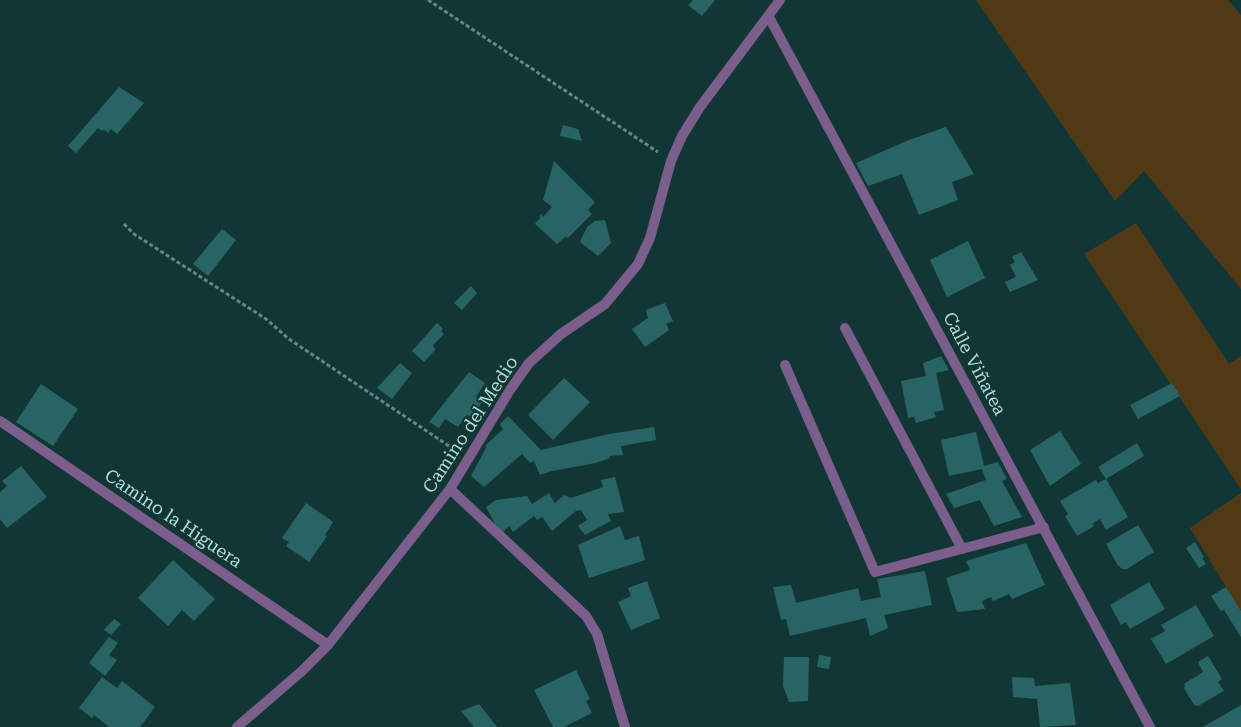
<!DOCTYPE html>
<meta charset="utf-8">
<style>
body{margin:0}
canvas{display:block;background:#123635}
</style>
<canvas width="1241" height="727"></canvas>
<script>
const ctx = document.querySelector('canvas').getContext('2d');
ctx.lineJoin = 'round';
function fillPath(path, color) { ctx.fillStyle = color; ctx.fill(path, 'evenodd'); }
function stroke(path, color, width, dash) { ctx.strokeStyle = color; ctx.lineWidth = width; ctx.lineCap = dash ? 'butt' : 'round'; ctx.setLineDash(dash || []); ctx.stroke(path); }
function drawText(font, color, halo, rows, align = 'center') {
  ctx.font = font + ' "Roboto Serif",serif'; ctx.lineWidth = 4; ctx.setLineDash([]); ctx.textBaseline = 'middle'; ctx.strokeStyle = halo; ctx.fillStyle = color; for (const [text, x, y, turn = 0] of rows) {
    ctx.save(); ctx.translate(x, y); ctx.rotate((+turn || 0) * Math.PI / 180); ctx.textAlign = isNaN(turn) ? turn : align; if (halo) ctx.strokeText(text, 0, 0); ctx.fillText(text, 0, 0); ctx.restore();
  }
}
const green = new Path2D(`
 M976,0H1228L1241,15V289L1144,171L1115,201Z
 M1136,223L1229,364L1241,356V489L1084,254Z
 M1241,493V611L1190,528Z`);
const building = new Path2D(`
 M693,0H715L702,16L688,5Z
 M119,87L144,103L117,134L111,129L108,133L104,129L102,131L98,128L76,153L68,146Z
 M563,125L578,129L582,141L560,136Z
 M946,127L974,174L952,182L958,200L919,215L902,174L868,186L856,163L909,140Z
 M554,161L595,202L588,210L592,214L568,238L565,237L557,244L535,224L540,218V214L543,217L552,207L543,200Z
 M605,220L611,243L598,256L580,242L587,227L595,221Z
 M222,229L236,240L208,276L193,264Z
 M968,241L985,278L947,297L930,260Z
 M1021,252L1038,280L1010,292L1005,282L1016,277L1010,265L1015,262L1012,257Z
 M471,286L477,293L462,310L454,303Z
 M665,303L673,321L666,324L669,330L645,347L632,329L648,318L646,310Z
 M437,323L443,329L441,331L444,334L433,345L435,350L424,362L412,351Z
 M941,356L949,370L936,373L944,410L934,412L936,417L916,423L914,417L908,418L901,381L926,376L923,363Z
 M400,363L412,373L392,399L377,388Z
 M469,372L485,383L476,397L482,402L472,417L467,415L458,427L445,419L439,428L429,422Z
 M564,378L590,402L553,440L528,415Z
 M1172,383L1180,396L1138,419L1130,405Z
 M41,384L78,409L53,446L16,422Z
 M508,416L541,450L609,434L654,427L656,440L621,446L623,455L609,456L610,458L596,463L552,471L540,475L534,461L530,463L522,454L484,487L471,476L486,448V445L503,429L500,424Z
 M1060,431L1081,464L1050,486L1030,450Z
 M976,432L984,466L998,462L1007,479L1002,481L1022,517L994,526L980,500L954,508L946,494L986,480L982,469L949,476L941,440Z
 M1137,443L1144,456L1106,479L1128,517L1106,530L1100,519L1093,523L1094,526L1077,536L1065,516L1068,514L1060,501L1096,480L1098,483L1106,479L1098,467Z
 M21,466L47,497L7,528L0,519V492L7,486L2,481Z
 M615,477L624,512L608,514L611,521L585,535L578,526L587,520L581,510L576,511L552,531L542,517L537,520L534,516L513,532L509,526L503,532L495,524L486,507L496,500L527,496L532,504L549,493L555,503L564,495L571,498L603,487L601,480Z
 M306,503L333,522L325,535L327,536L309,562L286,546L289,542L282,538Z
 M1138,525L1154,552L1127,569H1122L1117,564L1106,544Z
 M620,526L625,540L639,536L645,560L589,578L578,545Z
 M1195,542L1204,557L1202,558L1206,564L1199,568L1186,548Z
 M1026,543L1045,585L1012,599L1009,594L993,601L991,597L982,601L985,609L957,612L946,578L970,570L966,561Z
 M173,560L215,599L194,621L182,610L168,626L138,598Z
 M925,571L932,605L884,615L888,628L870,636L866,618L790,636L786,619L781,620L773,587L791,585L796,603L858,588L861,601L881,597L877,579Z
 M647,581L660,618L631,630L618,602L631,596L628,588Z
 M1149,582L1165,609L1130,629L1126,622L1121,625L1110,605Z
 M1226,587L1241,611V637L1224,610L1221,611L1211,596Z
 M1196,605L1214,636L1166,664L1151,639L1165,631L1161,625Z
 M114,619L121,624L111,635L104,630Z
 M109,637L118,643L109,655L117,660L105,676L89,663Z
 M819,655L831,657L829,669L817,667Z
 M1208,656L1222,679L1218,682L1224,691L1198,706L1194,705L1184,688L1185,685L1184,684L1203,672L1198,662Z
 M784,657H809L808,701L789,702L783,686Z
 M576,670L590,699L586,701L592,713L564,727H553L534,690Z
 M102,677L117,688L122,681L155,707L140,727H109L94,715L92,718L79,708Z
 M1012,677L1034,678L1035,686L1070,683L1076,725L1040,727L1037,699L1013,697Z
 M479,704L497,727H474L461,711Z
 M1241,705V727H1203Z`);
const path = new Path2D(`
 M428,0L658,152
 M124,224L134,234L266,319L289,339L455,450`);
const minor = new Path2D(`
 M769,17L1150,727
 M845,328L962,549
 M785,365L875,572L1044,527
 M0,421L328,645
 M450,489L586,616L597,634L625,727
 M237,727L302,671L328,645L450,489L510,390L529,363L561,334L605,304L638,264L650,238L671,161L682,136L700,107L780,0`);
const streetNames = [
 ["Calle Viñatea",974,364,62],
 ["Camino del Medio",471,425,-57],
 ["Camino la Higuera",173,519,34]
];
fillPath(green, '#523916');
fillPath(building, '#286463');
stroke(path, '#5f8a88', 3, [4, 2.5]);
stroke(minor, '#7b5e8b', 10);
drawText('18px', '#acdedc', '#123635', streetNames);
</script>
